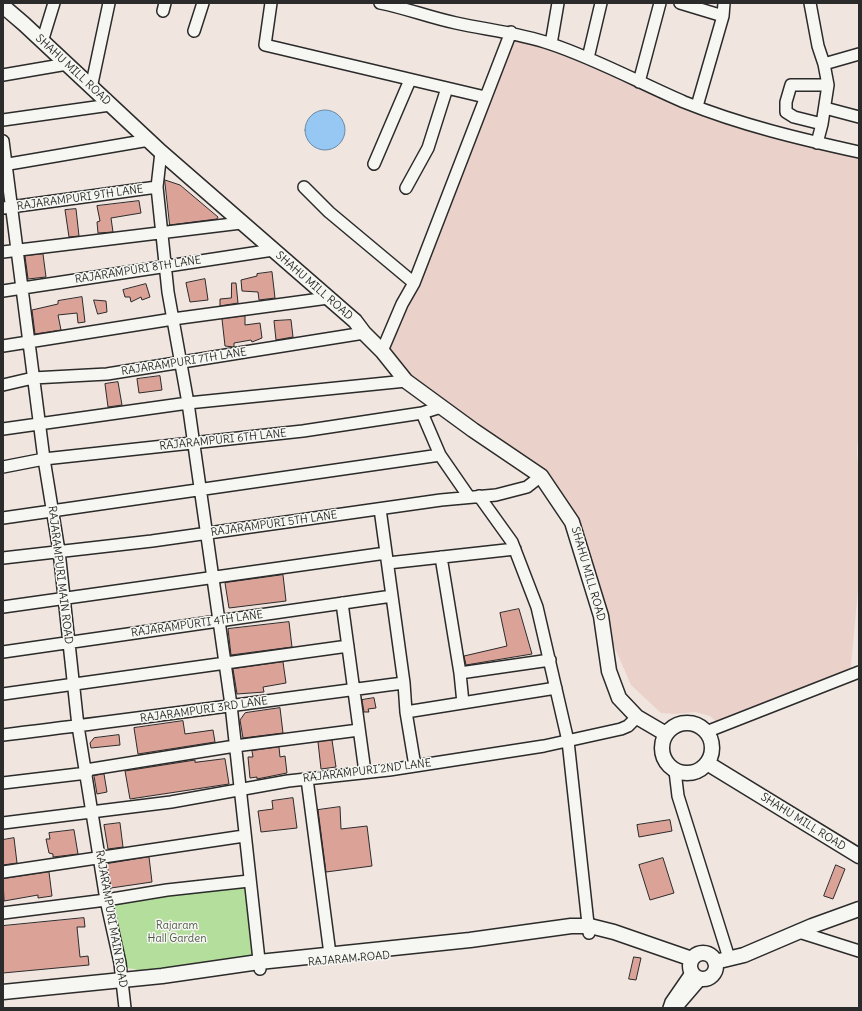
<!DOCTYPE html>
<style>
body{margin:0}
#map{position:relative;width:862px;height:1011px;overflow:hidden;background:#f1e5e0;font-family:Delius,sans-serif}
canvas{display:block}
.frame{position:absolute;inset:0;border:4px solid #2b2b2b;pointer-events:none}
</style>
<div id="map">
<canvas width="862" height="1011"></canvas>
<div class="frame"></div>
</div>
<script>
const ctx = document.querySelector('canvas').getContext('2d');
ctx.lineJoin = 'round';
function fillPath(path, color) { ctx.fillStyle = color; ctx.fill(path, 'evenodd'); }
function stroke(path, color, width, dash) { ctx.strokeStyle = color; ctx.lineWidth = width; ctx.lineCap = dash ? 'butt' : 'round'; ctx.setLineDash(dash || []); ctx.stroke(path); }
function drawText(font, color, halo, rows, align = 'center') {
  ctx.font = font + ' Delius,sans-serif'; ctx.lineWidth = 3; ctx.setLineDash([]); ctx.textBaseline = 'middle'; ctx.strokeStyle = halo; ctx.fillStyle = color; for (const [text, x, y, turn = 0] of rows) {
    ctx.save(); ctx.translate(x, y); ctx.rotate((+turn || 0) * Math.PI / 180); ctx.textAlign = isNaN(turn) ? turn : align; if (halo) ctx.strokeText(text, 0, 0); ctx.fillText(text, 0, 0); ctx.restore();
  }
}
const built = new Path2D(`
 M511,32L736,121L859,150V430L857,450L859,479V579L850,676L721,726L710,716L695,712L676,714L661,713L631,685L601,616L572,522L543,480L473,430L382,351Z`);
const green = new Path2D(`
 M245,886L254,961L141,974L135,969L124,968L111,904L175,893Z`);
const water = new Path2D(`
 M305 130a20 20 0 1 1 40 0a20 20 0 1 1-40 0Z`);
const building = new Path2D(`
 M165,180L180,185L218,217L217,219L170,225Z
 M139,201L141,213L111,218L113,232L98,233L97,222L100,221L97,206Z
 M76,209L79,236L69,237L65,210Z
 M43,254L46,277L28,279L25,256Z
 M272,272L275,298L259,300L258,292L242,291L241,280L257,276V274Z
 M205,279L208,300L190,302L186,283Z
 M232,283H236L238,303L220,306V299L231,298Z
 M146,284L150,297L142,300L141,297L131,302L130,297H125L123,290Z
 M82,297L85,322L78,323L77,313L58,315L61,330L35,334L32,310L58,304V301Z
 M94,300L106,301L107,312L98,314Z
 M245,316V325L260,323L262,338L252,342L251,340L234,343V347L225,346L222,319Z
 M291,320L293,337L276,340L274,321Z
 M160,376L162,390L139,393L137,379Z
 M118,382L122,405L108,407L105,384Z
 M283,575L286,601L229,608L225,583Z
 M519,609L532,654L466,665L464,656L507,646L500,613Z
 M289,622L292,647L231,655L228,629Z
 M283,662L286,683L263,687L264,692L237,694L233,669Z
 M374,698L376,708L368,709L369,712H364L362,700Z
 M280,708L283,733L243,738L240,720L245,713Z
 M183,721L185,734L213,730L215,742L138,754L134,728Z
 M119,735L120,745L91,748L90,743L94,738Z
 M332,740L336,767L321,769L318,742Z
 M279,747L280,757L285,756L287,773L257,779V777L250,778L248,757H253L252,751Z
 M225,759L229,784L130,799L125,771L195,760V762Z
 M104,774L107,792L97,794L94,776Z
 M293,798L297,828L261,832L258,811L273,809L272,801Z
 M340,807L341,829L367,826L372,866L326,872L318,810Z
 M670,820L672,831L639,837L637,825Z
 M120,823L123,847L108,849L104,825Z
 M74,830L78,854L53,857V854L49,853L46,839H50L49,833Z
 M14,838L17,863L3,865V840Z
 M149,857L152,882L111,888L107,864Z
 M663,858L674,893L650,900L639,865Z
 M836,865L845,869L833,899L824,896Z
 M49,872L52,896L38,898V895L4,901L3,879Z
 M84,918L85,927H77L80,957L88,956L89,965L3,973V926Z
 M634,957L641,958L636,980L629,979Z`);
const minor = new Path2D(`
 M271,3L265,45L485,97
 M380,3C406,8 431,18 456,23C488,30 520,33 551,44C596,59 640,83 684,102C741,125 800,139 859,152
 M680,3L723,16
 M810,3L818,46L824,64L828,85L822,124L817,143
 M163,11L165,3
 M194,31L203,3
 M42,42L54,3
 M551,44L558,3
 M588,58L601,3
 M824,64L859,54
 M3,75L67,64
 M639,82L660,3
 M91,88L109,3
 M697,106L723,16L724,3
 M825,108L859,117
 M3,120L110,105
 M822,124L794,117L786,112V102L791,85H828
 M3,141L44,459L59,551L78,726L106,900L120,963L125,1008
 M161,152L157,187L168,292L188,403L231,705L260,969
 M374,164L410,80
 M3,165L149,140
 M304,187L329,212L414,283
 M406,188L428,148L447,88
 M3,208L157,187
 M3,252L241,223
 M3,291L273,250
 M3,346L173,319L328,298
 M382,351L402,304L414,283L511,32
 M3,385L33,378L107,374L364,333
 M422,413L440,455L469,497
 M3,429L188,403L406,381
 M3,467L44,459L303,431L422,413L441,407
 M479,496L512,542L537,607L568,741L589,933
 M380,509L404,683L406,712L415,766
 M3,518L440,455
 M441,557L460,673L463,703
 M3,558L152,541L441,500L496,495L527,487L541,476
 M388,563L515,549
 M342,603L365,772
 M3,607L386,553
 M3,652L392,596
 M460,673L550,660
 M3,694L348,646
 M406,712L556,688
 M706,732L859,672
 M3,735C137,719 270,700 404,683
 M86,770L235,746L359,730
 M675,771L678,796L729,958
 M307,779L330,954
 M3,783L87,773
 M3,823L171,802L288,781L389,770L544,746L621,729L628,726L637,717
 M3,872L244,836
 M3,913L106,900L167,890L249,881
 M799,932L859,951
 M669,1008L671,1002L691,973
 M676,1008L701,979`);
const major = new Path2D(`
 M3,6L24,24L161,152L355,321L364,333L382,351L406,381L473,430L541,476L572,522L601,616L609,671L619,698L637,717L666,734
 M662 748a25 25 0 1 1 50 0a25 25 0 1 1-50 0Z
 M707,763L859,856
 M690 966a13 13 0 1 1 26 0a13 13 0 1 1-26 0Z
 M715,962L744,955L812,926L859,909
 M3,992L162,976L259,962L470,940L571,926H590L614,932L692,959`);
const streetNames = [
 ["SHAHU MILL ROAD",73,70,43],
 ["RAJARAMPURI 9TH LANE",80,198,-8],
 ["RAJARAMPURI 8TH LANE",138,270,-9],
 ["SHAHU MILL ROAD",314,286,41],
 ["RAJARAMPURI 7TH LANE",184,362,-9],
 ["RAJARAMPURI 6TH LANE",223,440,-6],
 ["RAJARAMPURI 5TH LANE",274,524,-8],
 ["SHAHU MILL ROAD",588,574,74],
 ["RAJARAMPURI MAIN ROAD",60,575,83],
 ["RAJARAMPURTI 4TH LANE",197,624,-8],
 ["RAJARAMPURI 3RD LANE",204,710,-8],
 ["RAJARAMPURI 2ND LANE",367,771,-7],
 ["SHAHU MILL ROAD",803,822,32],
 ["RAJARAMPURI MAIN ROAD",111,919,80],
 ["RAJARAM ROAD",349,959,-5]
];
const parkNames = [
 ["Rajaram",177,926],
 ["Hall Garden",177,939]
];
fillPath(built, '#ead1ca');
fillPath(green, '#b4de9b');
fillPath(water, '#96c8f3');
stroke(water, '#6b89a3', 1);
fillPath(building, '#dba298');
stroke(building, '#2b2b2b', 1);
stroke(minor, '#2b2b2b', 14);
stroke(major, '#2b2b2b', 17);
stroke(minor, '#f6f6f2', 11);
stroke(major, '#f6f6f2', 14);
drawText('11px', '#2b2b2b', '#f6f6f2', streetNames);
drawText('11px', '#4d5847', '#f6f6f2', parkNames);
</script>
